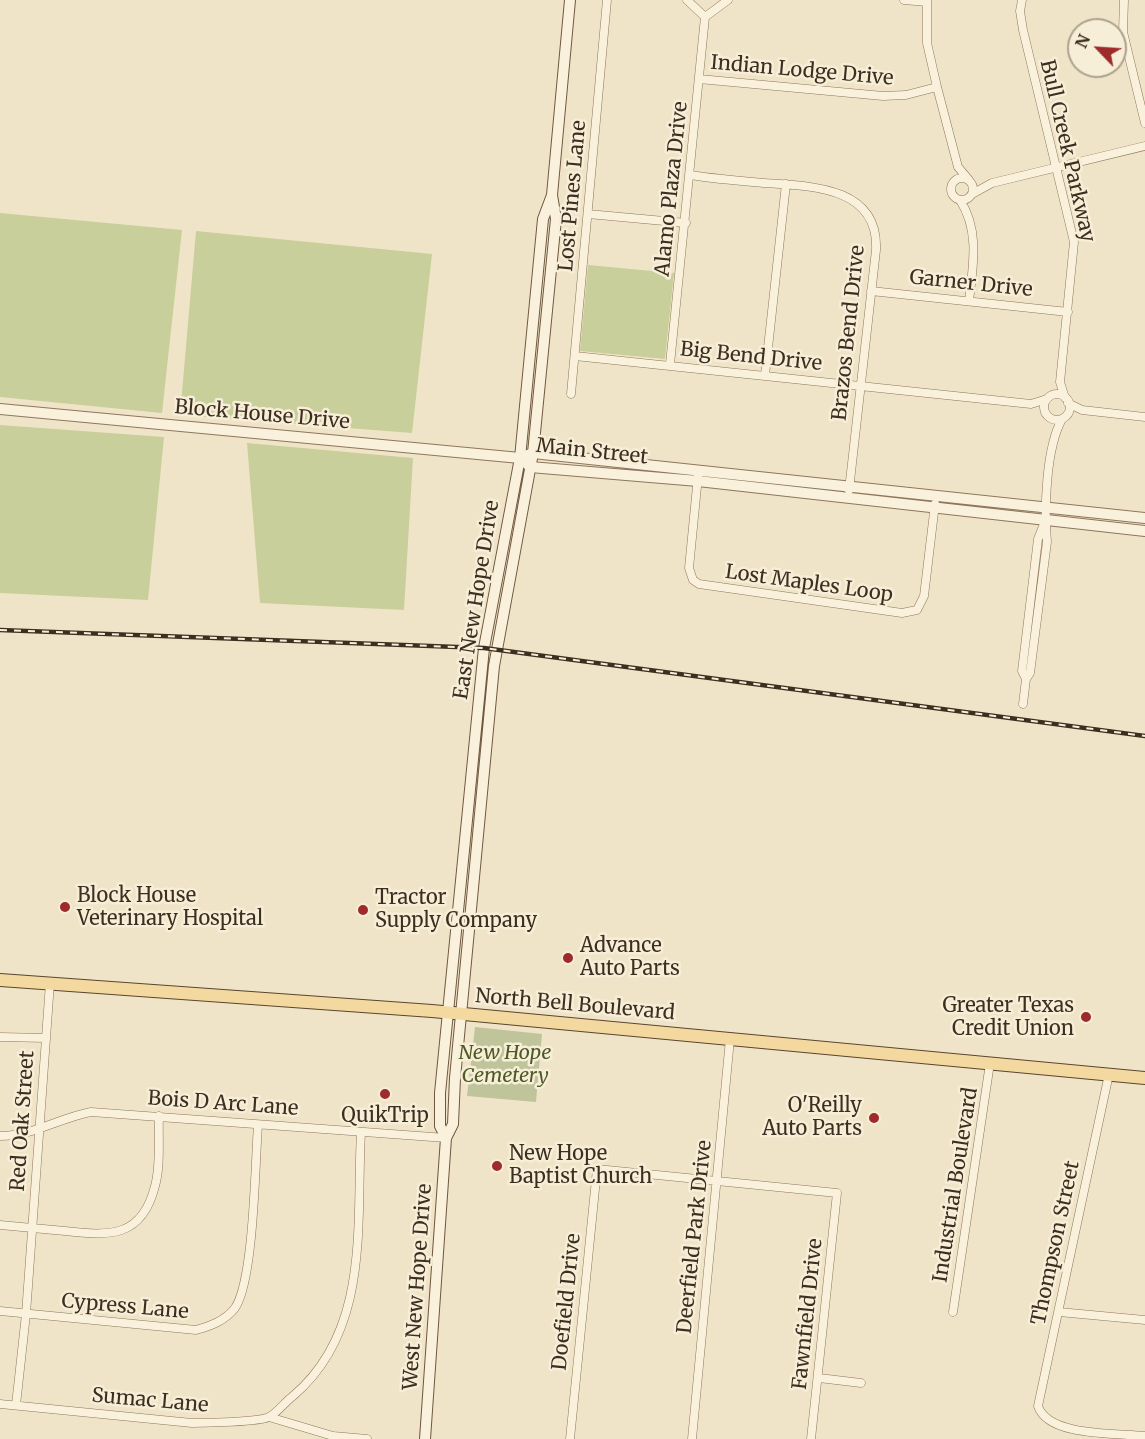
<!DOCTYPE html>
<style>
body{margin:0}
#map{position:relative;width:1145px;height:1439px;overflow:hidden;background:#f0e4c8;font-family:Merriweather,serif}
canvas{display:block}
.north{position:absolute;left:1067px;top:18px;width:60px;height:60px;box-sizing:border-box;background:#f7eed8;border:2px solid #ada18e;border-radius:50%;rotate:295deg;font-size:16px;font-weight:700;line-height:24px;text-align:center;color:#3d2e20}
.north::after{content:'';display:block;margin:auto;width:21px;height:27px;background:#9e2a2b;clip-path:polygon(50% 0,100% 100%,50% 72%,0 100%)}
</style>
<div id="map">
<canvas width="1145" height="1439"></canvas>
<div class="north">N</div>
</div>
<script>
const ctx = document.querySelector('canvas').getContext('2d');
ctx.lineJoin = 'round';
function fillPath(path, color) { ctx.fillStyle = color; ctx.fill(path, 'evenodd'); }
function stroke(path, color, width, dash) { ctx.strokeStyle = color; ctx.lineWidth = width; ctx.lineCap = dash ? 'butt' : 'round'; ctx.setLineDash(dash || []); ctx.stroke(path); }
function drawText(font, color, halo, rows, align = 'center') {
  ctx.font = font + ' Merriweather,serif'; ctx.lineWidth = 5; ctx.setLineDash([]); ctx.textBaseline = 'middle'; ctx.strokeStyle = halo; ctx.fillStyle = color; for (const [text, x, y, turn = 0] of rows) {
    ctx.save(); ctx.translate(x, y); ctx.rotate((+turn || 0) * Math.PI / 180); ctx.textAlign = isNaN(turn) ? turn : align; if (halo) ctx.strokeText(text, 0, 0); ctx.fillText(text, 0, 0); ctx.restore();
  }
}
const green = new Path2D(`
 M0,213L182,230L162,413L0,397Z
 M196,231L432,254L412,433L180,415Z
 M588,265L674,273L665,359L580,351Z
 M0,425L164,437L148,600L0,593Z
 M247,443L413,458L404,610L260,603Z`);
const cemetery = new Path2D(`
 M475,1027L542,1034L536,1102L467,1096Z`);
const minor = new Path2D(`
 M687,0L705,17L728,0
 M904,0L927,2
 M927,0V43L937,87L958,167L969,180
 M1022,0L1020,11L1023,30L1074,242L1060,382L1065,398
 M1124,0L1123,32L1145,123
 M699,79L883,96L906,95L937,87
 M691,175C715,179 740,181 764,183C810,186 879,186 876,250L849,490
 M951 189a11 11 0 1 1 22 0a11 11 0 1 1-22 0Z
 M972,194L992,183L1145,146
 M960,200C980,231 973,266 969,301
 M588,214L686,223
 M871,291L1068,312
 M575,356L1031,404L1047,399
 M670,364L705,17
 M765,375L786,184
 M571,394L607,0
 M1044 407a13 13 0 1 1 26 0a13 13 0 1 1-26 0Z
 M1068,403L1082,410L1145,417
 M698,476L689,568L693,580L699,584L902,613L917,610L924,596L935,504
 M1026,679L1022,671L1038,539L1044,524
 M1023,704L1026,679L1030,673L1047,542C1044,508 1046,448 1062,419
 M0,1037L46,1038
 M1109,1074L1038,1406C1048,1437 1117,1433 1145,1436
 M0,1136C33,1136 59,1118 91,1112L446,1138
 M0,1225C22,1227 43,1229 65,1231C110,1236 142,1238 155,1186C161,1165 158,1138 159,1116
 M0,1311L196,1330C210,1326 225,1321 235,1308C254,1280 255,1164 258,1125
 M953,1312L990,1063
 M1059,1312L1145,1320
 M819,1378L861,1383
 M0,1404L192,1423C205,1423 259,1422 269,1417C277,1413 286,1401 293,1396C371,1330 356,1223 361,1132
 M16,1405L26,1314L50,983
 M269,1417L333,1436L367,1439
 M570,1439L597,1169L837,1193L811,1439
 M692,1439L730,1039`);
const tertiary = new Path2D(`
 M0,409L520,458L533,453L1145,518
 M525,462L530,467L698,481L1145,531`);
const secondary = new Path2D(`
 M446,1138L440,1126V1093L484,648L520,458L543,219L552,195L570,0
 M425,1439L446,1138L453,1124L455,1078L494,666L533,453L556,219L552,195`);
const primary = new Path2D(`
 M0,980L432,1011L1145,1078`);
const rail = new Path2D(`
 M0,630L484,648L1145,736`);
const markers = [
 [65,907,6,"#9e2a2b"],
 [363,910,6,"#9e2a2b"],
 [568,958,6,"#9e2a2b"],
 [1086,1017,6,"#9e2a2b"],
 [385,1094,6,"#9e2a2b"],
 [874,1118,6,"#9e2a2b"],
 [497,1166,6,"#9e2a2b"]
];
const streetNames = [
 ["Indian Lodge Drive",802,71,5],
 ["Bull Creek Parkway",1067,151,77],
 ["Alamo Plaza Drive",672,189,-84],
 ["Lost Pines Lane",573,196,-85],
 ["Garner Drive",971,284,6],
 ["Brazos Bend Drive",849,333,-84],
 ["Big Bend Drive",751,357,6],
 ["Block House Drive",262,415,5],
 ["Main Street",592,452,6],
 ["Lost Maples Loop",809,584,8],
 ["East New Hope Drive",477,600,-81],
 ["North Bell Boulevard",575,1005,5],
 ["Bois D Arc Lane",223,1104,4],
 ["Red Oak Street",23,1121,-86],
 ["Industrial Boulevard",956,1185,-81],
 ["Deerfield Park Drive",695,1237,-84],
 ["Thompson Street",1056,1243,-78],
 ["West New Hope Drive",418,1287,-86],
 ["Doefield Drive",567,1302,-84],
 ["Cypress Lane",125,1307,5],
 ["Fawnfield Drive",808,1314,-84],
 ["Sumac Lane",150,1401,5]
];
const poiNames = [
 ["Block House",77,896],
 ["Veterinary Hospital",77,919],
 ["Tractor",375,898],
 ["Supply Company",375,921],
 ["Advance",580,946],
 ["Auto Parts",580,969],
 ["Greater Texas",1074,1006,"right"],
 ["Credit Union",1074,1029,"right"],
 ["O'Reilly",862,1106,"right"],
 ["Auto Parts",862,1129,"right"],
 ["QuikTrip",385,1116,"center"],
 ["New Hope",509,1154],
 ["Baptist Church",509,1177]
];
const parkNames = [
 ["New Hope",505,1053],
 ["Cemetery",505,1076]
];
fillPath(green, '#c9cf9b');
fillPath(cemetery, '#bfc49a');
stroke(minor, '#8d765c', 9);
stroke(tertiary, '#8d765c', 12);
stroke(secondary, '#6f573f', 12);
stroke(primary, '#5b4430', 14);
stroke(minor, '#faf1dc', 8);
stroke(tertiary, '#faf1dc', 10);
stroke(secondary, '#faf1dc', 10);
stroke(primary, '#f3d9a0', 12);
stroke(rail, '#3d2e20', 4.5);
stroke(rail, '#f7eed8', 2, [7]);
for (const [x, y, r, color] of markers) { const dot = new Path2D(); dot.arc(x, y, r, 0, 2 * Math.PI); ctx.fillStyle = color; ctx.fill(dot); stroke(dot, '#f7eed8', 2); }
drawText('20px', '#3d2e20', '#f7eed8', streetNames);
drawText('20px', '#3d2e20', '#f7eed8', poiNames, 'left');
drawText('italic 20px', '#4d5a26', '#f7eed8', parkNames);
</script>
